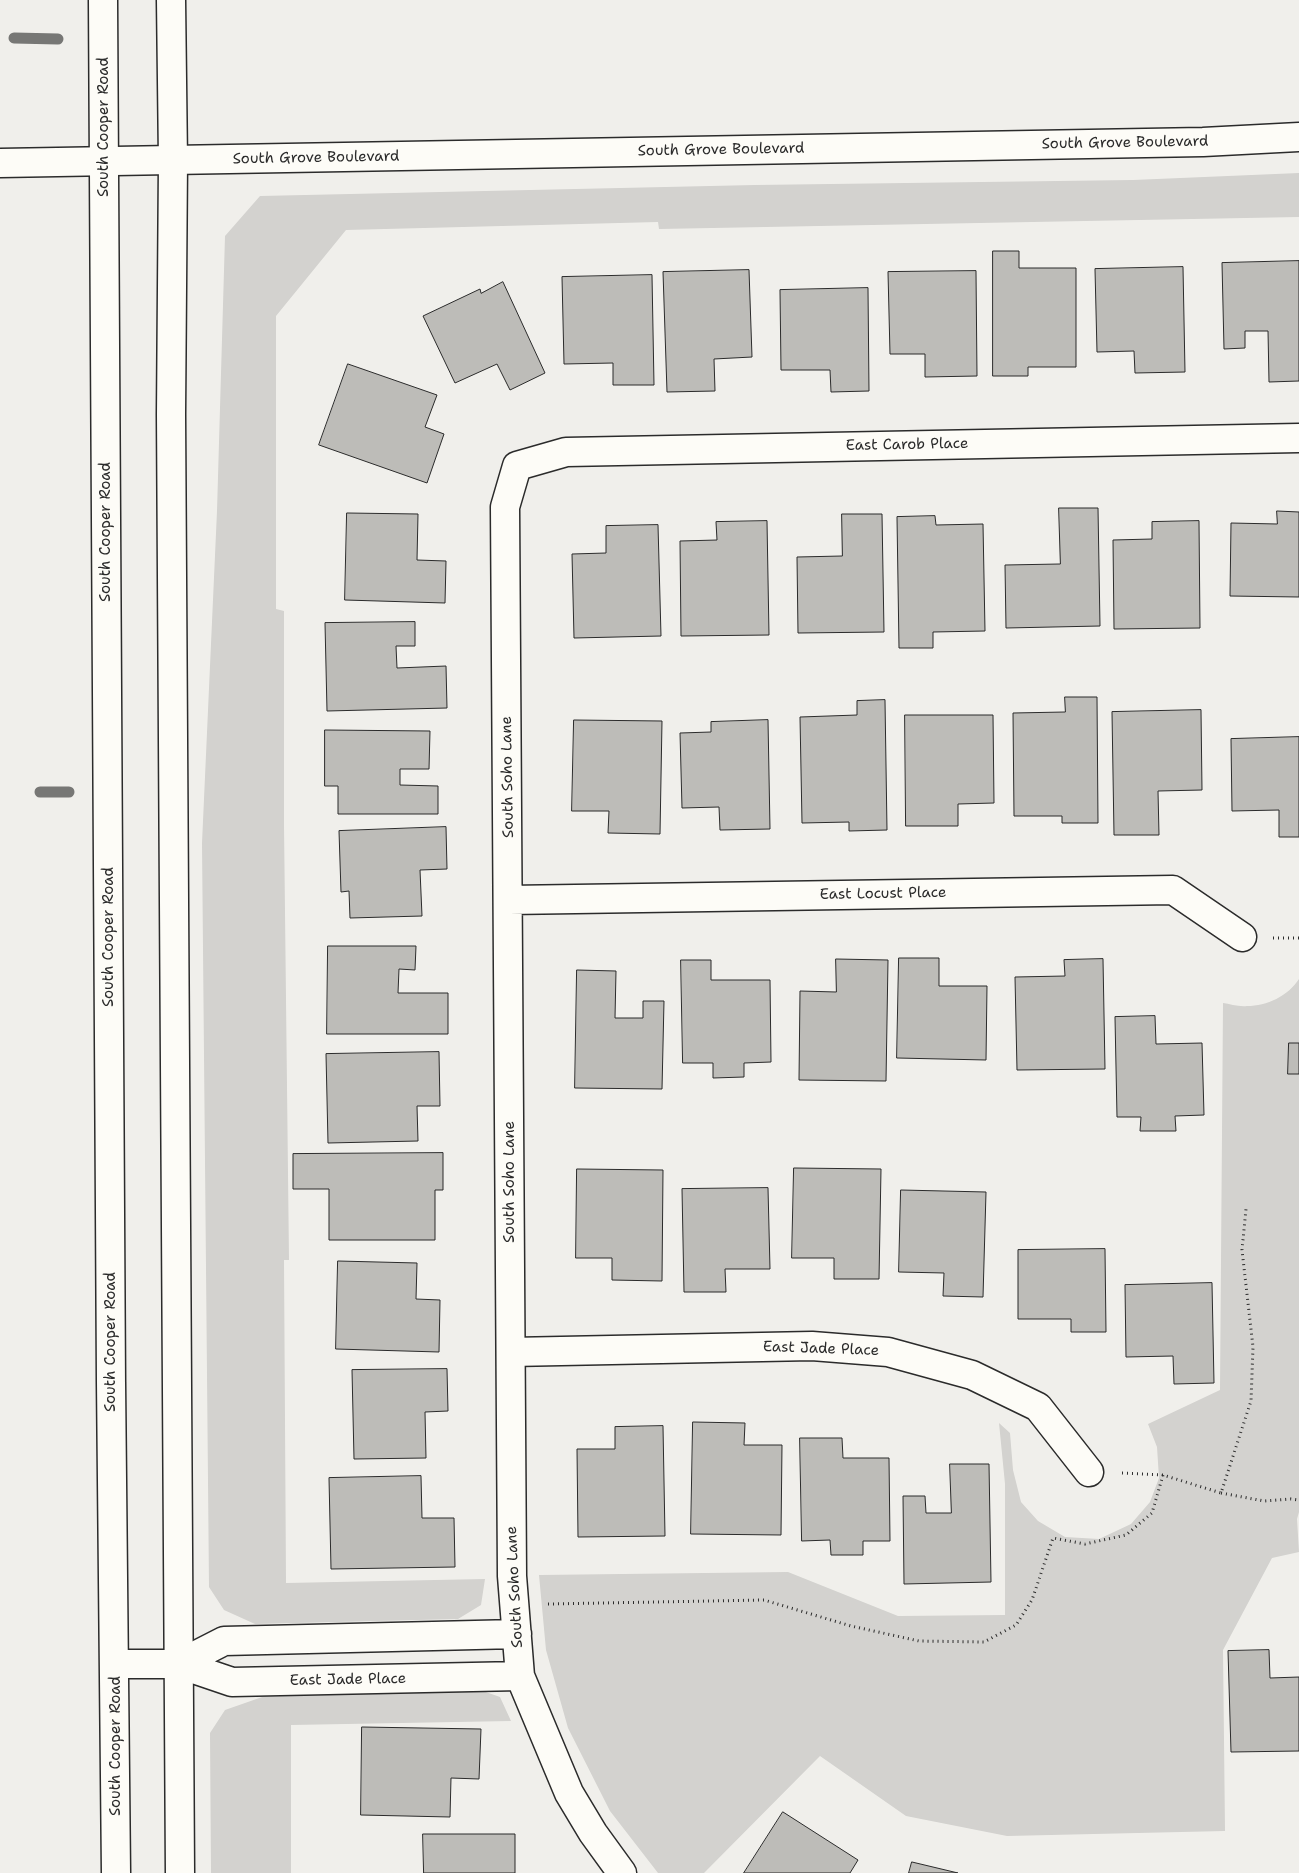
<!DOCTYPE html>
<style>
body{margin:0}
canvas{display:block;background:#f0efeb}
</style>
<canvas width="1299" height="1873"></canvas>
<script>
const ctx = document.querySelector('canvas').getContext('2d');
ctx.lineJoin = 'round';
function fillPath(path, color) { ctx.fillStyle = color; ctx.fill(path, 'evenodd'); }
function stroke(path, color, width, dash) { ctx.strokeStyle = color; ctx.lineWidth = width; ctx.lineCap = dash ? 'butt' : 'round'; ctx.setLineDash(dash || []); ctx.stroke(path); }
function drawText(font, color, halo, rows, align = 'center') {
  ctx.font = font + ' "Shantell Sans",sans-serif'; ctx.lineWidth = 4; ctx.setLineDash([]); ctx.textBaseline = 'middle'; ctx.strokeStyle = halo; ctx.fillStyle = color; for (const [text, x, y, turn = 0] of rows) {
    ctx.save(); ctx.translate(x, y); ctx.rotate((+turn || 0) * Math.PI / 180); ctx.textAlign = isNaN(turn) ? turn : align; if (halo) ctx.strokeText(text, 0, 0); ctx.fillText(text, 0, 0); ctx.restore();
  }
}
const green = new Path2D(`
 M1299,173V217L659,229L658,222L346,230L276,316V609L284,611V825L289,1260H284L286,1583L485,1579L481,1605L458,1619L255,1624L224,1610L209,1587L202,843L217,511L225,236L260,196L755,185L1133,180Z
 M1299,979V1512L1297,1519L1299,1552L1272,1558L1223,1650L1225,1831L1007,1836L906,1816L820,1756L704,1873H658L610,1811L568,1728L546,1650L539,1575L788,1572L898,1616L1005,1615V1484L999,1423L1010,1433L1013,1470L1021,1502L1038,1521L1065,1537L1099,1539L1131,1524L1150,1502L1159,1478L1157,1447L1148,1424L1220,1390L1223,1003C1230,1004 1239,1007 1247,1006C1267,1006 1288,996 1299,979Z
 M480,1690L500,1697L511,1721L291,1725V1873H211L210,1733L225,1710L265,1696Z`);
const stream = new Path2D(`
 M14,38L58,39
 M40,792H69`);
const building = new Path2D(`
 M993,251H1019V268H1076V367H1028V376H993Z
 M1299,261V381L1269,382L1268,331H1245V348L1224,349L1222,263Z
 M1183,267L1185,372L1135,373L1134,351L1097,352L1095,269Z
 M749,270L752,357L714,359L715,391L667,392L663,272Z
 M976,271L977,376L925,377V354H890L888,272Z
 M652,275L654,385H613V363L564,364L562,277Z
 M503,282L545,373L510,390L497,364L455,383L423,316L480,289L481,293Z
 M868,288L869,391L831,392L830,370H781L780,290Z
 M348,364L437,395L425,427L444,434L427,483L319,445Z
 M1059,508H1098L1100,626L1006,628L1005,565L1060,564Z
 M1277,511L1299,512V597L1230,596L1231,523L1277,524Z
 M347,513L418,514L417,560L446,561L445,603L345,600Z
 M842,514H882L884,632L798,633L797,557L842,556Z
 M935,516L936,525L983,524L985,631L933,632V648H899L897,517Z
 M767,521L769,635L681,636L680,541L717,540L716,522Z
 M1199,521L1200,628L1114,629L1113,540L1152,539V522Z
 M658,525L661,636L574,638L572,554L606,553V526Z
 M415,622V646H396L397,668L446,666L447,708L327,711L325,623Z
 M1065,697H1097L1098,823H1062V816H1014L1013,713L1065,712Z
 M885,700L887,830L849,831V822L802,823L800,717L857,715V701Z
 M1201,710L1202,790L1158,791L1159,835H1114L1112,712Z
 M905,715H993L994,803L958,804V826H906Z
 M574,720L662,721L660,834L608,833L609,811H572Z
 M768,720L770,829L720,830L719,807L682,808L680,733L711,732V722Z
 M325,730L430,731L429,769H400V785L438,786V814H338V786H325Z
 M1299,737V837H1279V810L1232,811L1231,739Z
 M446,827L447,869L420,870L422,916L350,918L349,891L341,892L339,831Z
 M328,946H416L415,970L399,969L398,993H448V1034H327Z
 M899,958H939V986H987L986,1060L897,1058Z
 M836,959L888,960L886,1081L799,1080L800,991L836,992Z
 M1103,959L1105,1069L1017,1070L1015,977L1065,976L1064,960Z
 M681,960H711V980H770L771,1062L744,1063V1077L713,1078V1063H683Z
 M577,970L616,971L615,1018H643V1001H664L662,1089L575,1088Z
 M1155,1016L1156,1044L1202,1043L1204,1115L1175,1116L1176,1131H1140L1141,1117H1117L1115,1017Z
 M1289,1043H1299V1074H1288Z
 M439,1052L440,1106H417L418,1141L328,1143L326,1054Z
 M443,1153V1190H435V1240H329V1189H293V1154Z
 M794,1168L881,1169L879,1279H834V1258H792Z
 M577,1169L663,1170L662,1281L612,1280V1258H576Z
 M768,1188L770,1269H725L726,1292H684L682,1189Z
 M901,1190L986,1192L983,1297L943,1296L944,1273L899,1272Z
 M1105,1249L1106,1332H1071V1319H1018V1250Z
 M338,1261L417,1263L416,1299L440,1300L439,1352L336,1349Z
 M1212,1283L1214,1383L1174,1384L1173,1356L1126,1357L1125,1285Z
 M447,1369L448,1411L425,1412L426,1458L354,1459L352,1370Z
 M693,1422L745,1423L744,1445H782L781,1535L691,1534Z
 M663,1426L665,1536L578,1537L577,1449H615V1427Z
 M800,1438H842L843,1458H889L890,1541H863V1555H831L830,1540L802,1541Z
 M950,1464H989L991,1582L904,1584L903,1496H925L926,1513H951Z
 M421,1476L422,1518H454L455,1567L331,1569L329,1478Z
 M1269,1650L1270,1678L1299,1677V1751L1231,1752L1228,1651Z
 M362,1727L481,1729L479,1779L451,1778L450,1817L361,1815Z
 M783,1812L858,1860L850,1873H744Z
 M423,1834H515V1873H424Z
 M912,1862L958,1873H909Z`);
const path = new Path2D(`
 M1273,938H1299
 M1122,1473L1163,1475L1221,1493L1251,1401L1253,1347L1242,1250L1246,1209
 M1221,1493L1264,1501L1291,1499L1299,1500
 M548,1604L764,1600L851,1626L919,1641L984,1642L1016,1625L1032,1600L1053,1538L1085,1544L1126,1535L1152,1513L1163,1475`);
const minor = new Path2D(`
 M0,163L1203,142L1299,137
 M509,900L1173,890L1242,937
 M511,1352L812,1346L888,1352L972,1375L1038,1407L1089,1472
 M116,1664H179L232,1682L520,1676
 M179,1664L224,1641L517,1634
 M622,1873L593,1833L569,1793L520,1676L512,1576L505,507L517,466L566,452L1299,438`);
const major = new Path2D(`
 M103,0L111,1382L116,1873
 M171,0L173,161L171,414L180,1873`);
const streetNames = [
 ["South Cooper Road",104,127,-90],
 ["South Grove Boulevard",1125,143,-1],
 ["South Grove Boulevard",721,150,-1],
 ["South Grove Boulevard",316,158,-1],
 ["East Carob Place",907,445,-1],
 ["South Cooper Road",106,532,-90],
 ["South Soho Lane",508,777,-91],
 ["East Locust Place",883,894,-1],
 ["South Cooper Road",109,937,-90],
 ["South Soho Lane",510,1182,-90],
 ["South Cooper Road",111,1342,-90],
 ["East Jade Place",821,1349,2],
 ["South Soho Lane",515,1587,-93],
 ["East Jade Place",348,1680,-1],
 ["South Cooper Road",116,1746,-90]
];
fillPath(green, '#d3d2cf');
stroke(stream, '#777775', 11);
fillPath(building, '#bdbcb8');
stroke(building, '#2b2b2b', 1);
stroke(minor, '#2b2b2b', 31);
stroke(major, '#2b2b2b', 31);
stroke(path, '#2b2b2b', 3, [1, 4]);
stroke(minor, '#fdfcf7', 28);
stroke(major, '#fdfcf7', 28);
drawText('15px', '#2b2b2b', '#fdfcf7', streetNames);
</script>
